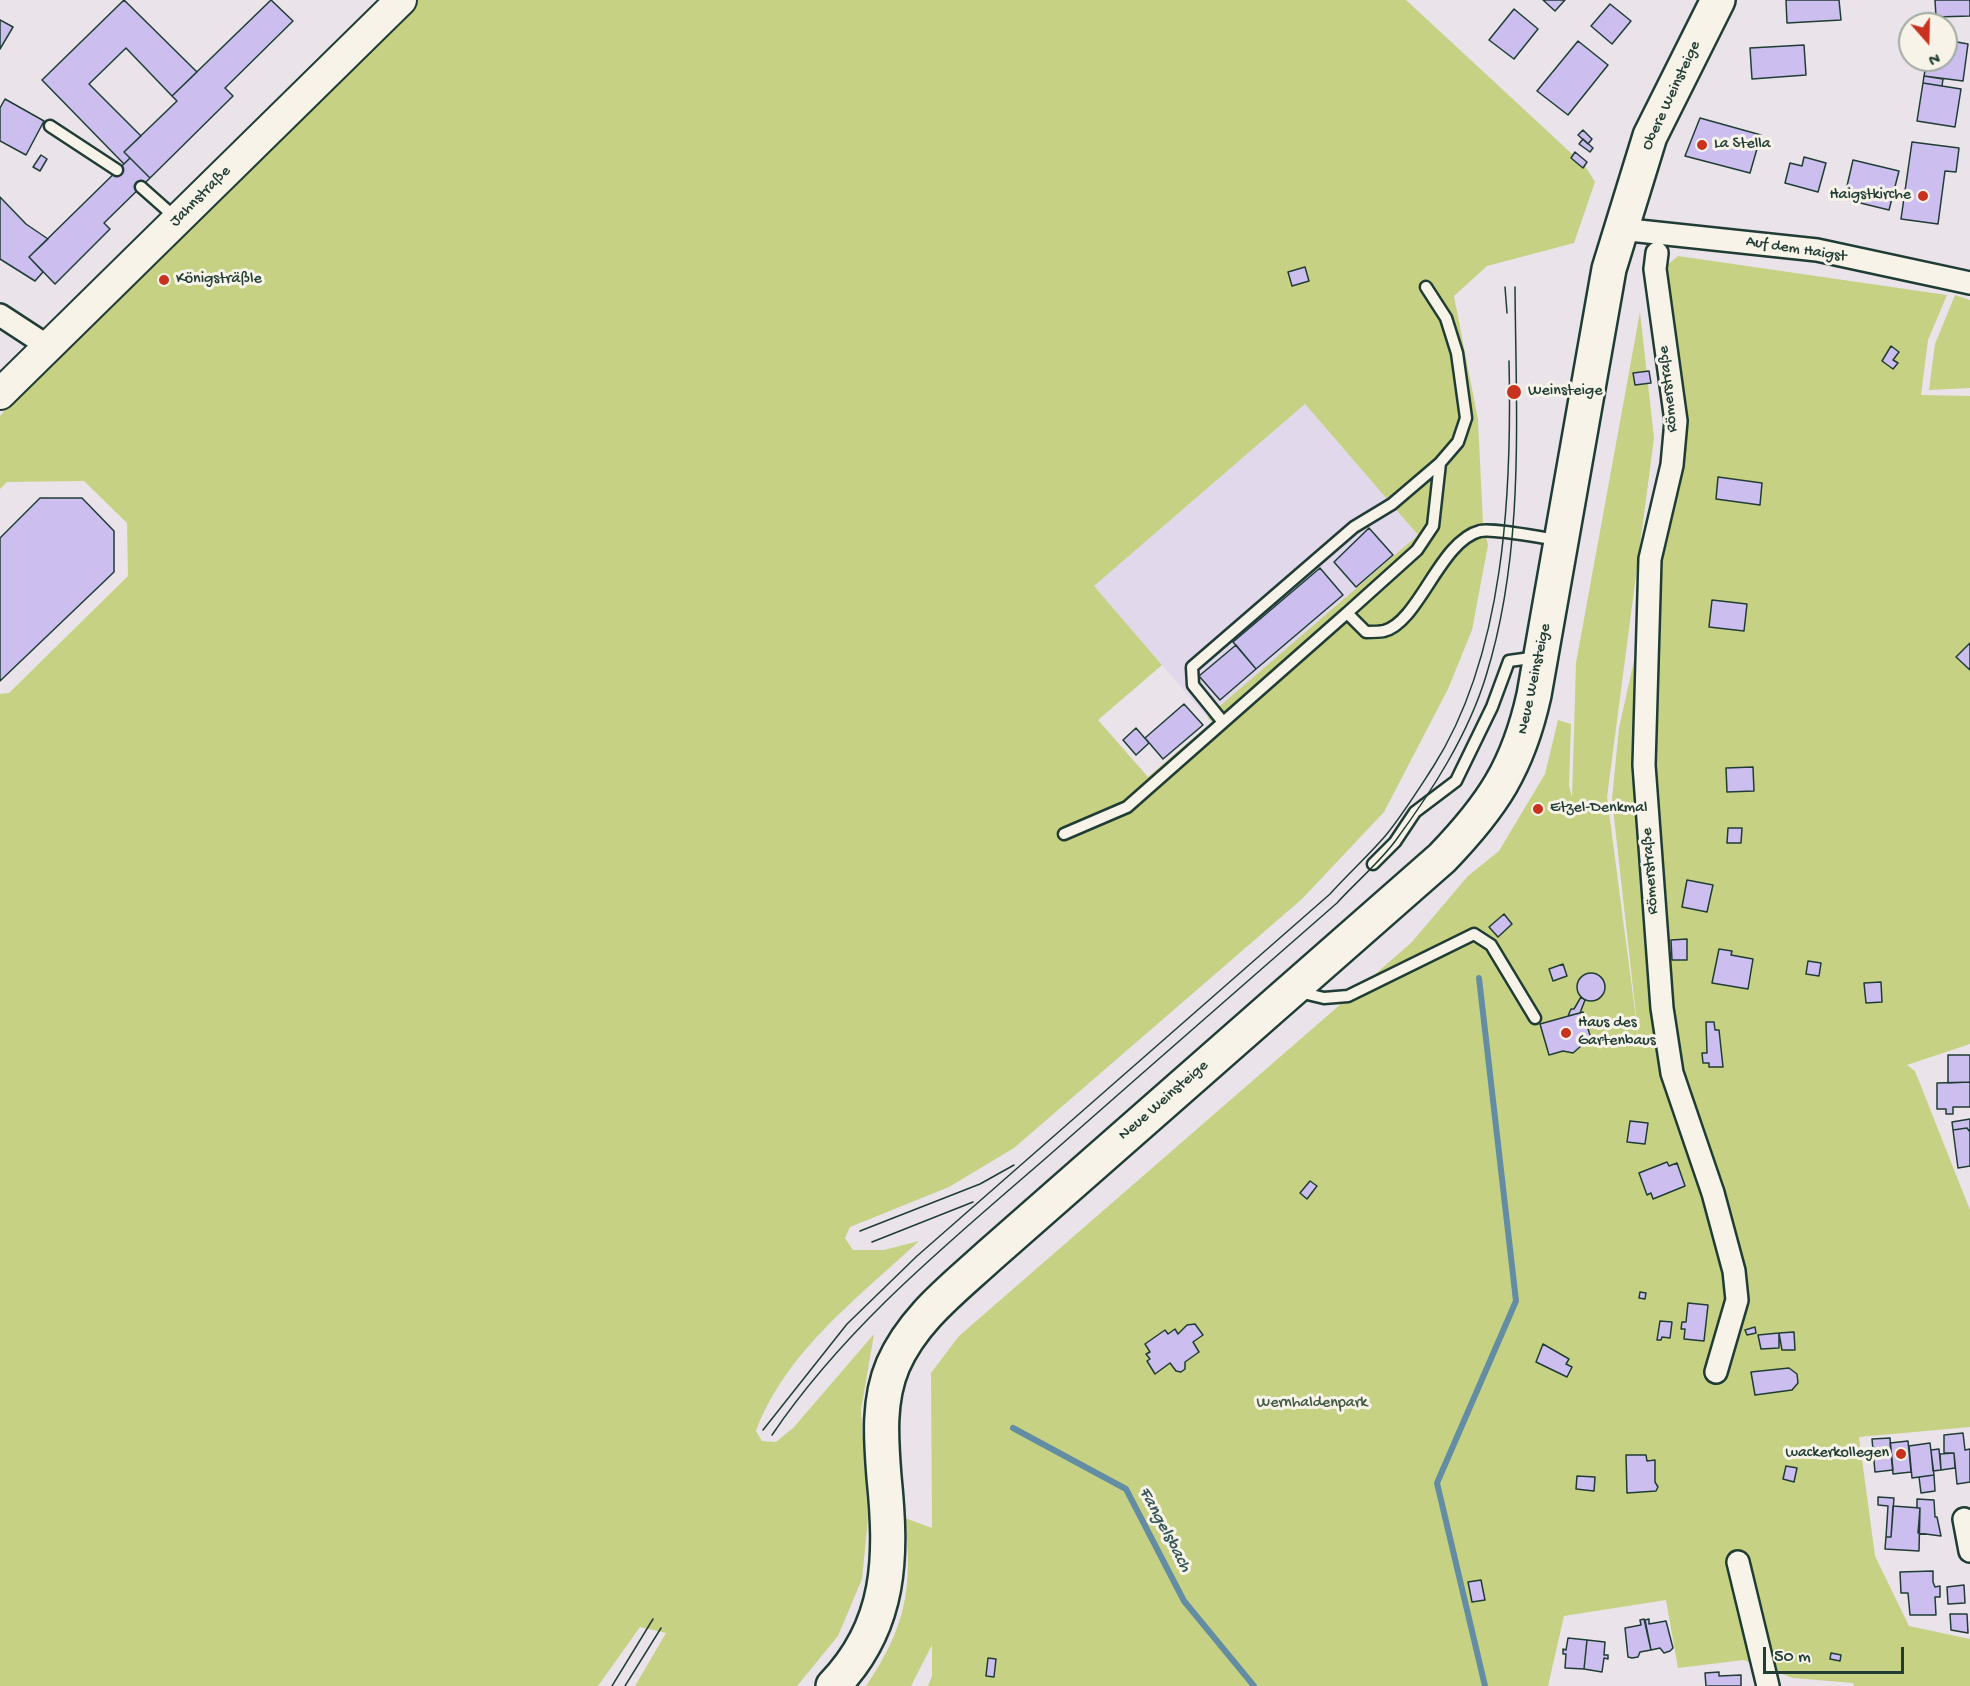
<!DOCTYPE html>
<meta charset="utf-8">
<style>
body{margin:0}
#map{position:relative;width:1970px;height:1686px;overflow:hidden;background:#eae3ea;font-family:"Gochi Hand",sans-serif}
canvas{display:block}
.north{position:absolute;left:1898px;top:12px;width:60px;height:60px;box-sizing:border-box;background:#f7f3e8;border:2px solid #a1aaa0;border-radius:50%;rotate:160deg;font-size:16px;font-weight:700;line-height:24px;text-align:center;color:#1f3d34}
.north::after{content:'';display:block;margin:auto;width:21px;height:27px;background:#c8321e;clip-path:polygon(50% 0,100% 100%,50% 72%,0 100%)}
.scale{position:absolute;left:1763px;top:1647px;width:141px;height:27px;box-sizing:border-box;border:3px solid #1f3d34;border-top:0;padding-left:8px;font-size:18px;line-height:21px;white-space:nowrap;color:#1f3d34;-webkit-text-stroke:4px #f7f3e8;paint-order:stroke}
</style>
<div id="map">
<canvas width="1970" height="1686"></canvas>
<div class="north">N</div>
<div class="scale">50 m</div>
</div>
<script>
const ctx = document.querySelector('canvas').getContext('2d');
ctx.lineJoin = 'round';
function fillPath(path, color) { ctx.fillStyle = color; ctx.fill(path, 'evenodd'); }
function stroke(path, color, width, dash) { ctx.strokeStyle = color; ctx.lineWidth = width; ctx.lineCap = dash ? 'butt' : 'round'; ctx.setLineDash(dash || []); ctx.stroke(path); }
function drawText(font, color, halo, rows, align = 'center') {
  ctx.font = font + ' "Gochi Hand",sans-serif'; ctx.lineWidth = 6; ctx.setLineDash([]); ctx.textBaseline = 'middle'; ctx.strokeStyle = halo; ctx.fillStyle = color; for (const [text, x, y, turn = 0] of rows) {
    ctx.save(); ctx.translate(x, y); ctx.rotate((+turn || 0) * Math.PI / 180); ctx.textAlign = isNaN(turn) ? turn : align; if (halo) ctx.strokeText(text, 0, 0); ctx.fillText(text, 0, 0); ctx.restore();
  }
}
const built = new Path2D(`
 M1305,404L1418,535L1207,717L1094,586Z`);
const green = new Path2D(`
 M417,0H1406L1585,166L1595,182L1574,243L1487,266L1454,296L1478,420L1483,524L1488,545L1472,630L1448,689L1384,812L1302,899L1014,1148L949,1187L850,1227L845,1238L853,1250H884L919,1241C859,1297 786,1351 756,1431L762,1441L776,1442L794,1427L874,1334L861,1410L868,1519L862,1579L838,1636L797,1686H635L666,1633L640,1627L598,1686H0V694L9,693L128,576L127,523L84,481L7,482L0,489V416L62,343ZM1305,404L1418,535L1207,717L1212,722L1148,777L1098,720L1162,665L1094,586Z
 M1678,256L1947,295L1928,340L1921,395L1970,396V1044L1907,1065L1915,1071L1970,1210V1427L1859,1437L1875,1556L1909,1626L1970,1639V1686H1854L1853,1683L1793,1678L1744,1660L1678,1668L1666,1600L1564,1616L1548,1686H928L932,1676V1645L911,1686H866C906,1627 913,1588 905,1518L932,1528L931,1373L959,1336L1411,943L1468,876L1499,851L1545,774L1558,720L1571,724L1569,786L1572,797L1576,663L1640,312L1654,438L1607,797L1639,1042L1612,799L1619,728L1679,458L1659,272Z
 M1955,295L1970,300V388L1929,390L1935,344Z`);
const stream = new Path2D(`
 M1479,978L1516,1301L1437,1483L1485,1686
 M1013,1428L1126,1489L1184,1601L1254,1686`);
const building = new Path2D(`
 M124,0L197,72L172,96L126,48L89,84L141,136L124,152L130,158L124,164L42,80Z
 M271,0L293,21L225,88L233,96L150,178L124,152L177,101L172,96Z
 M1543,0H1565L1555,11Z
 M1786,0H1839L1841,20L1787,23Z
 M1935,0H1970V16L1936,17Z
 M1610,4L1631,21L1612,44L1591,26Z
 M1514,9L1538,29L1514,59L1489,40Z
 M0,20L13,27L0,49Z
 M1946,40L1968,44L1963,81L1924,76L1927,60H1946Z
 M1578,41L1608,65L1568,115L1537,91Z
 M1804,45L1806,75L1752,79L1750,48Z
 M1924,76L1943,79L1942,86L1923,83Z
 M1923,83L1961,89L1955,127L1917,121Z
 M5,99L44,121L26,155L0,141V108Z
 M1700,118L1761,135L1750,173L1685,156Z
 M1583,130L1592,139L1588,144L1578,135Z
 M1583,139L1593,148L1590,152L1579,144Z
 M1912,142L1959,148L1956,172L1945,171L1938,224L1901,219Z
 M1575,152L1587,162L1583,168L1571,158Z
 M41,155L47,159L40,171L33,167Z
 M1804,157L1826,163L1818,192L1785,183L1790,163L1802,166Z
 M130,158L150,178L104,223L110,229L55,284L29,257Z
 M1853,160L1899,171L1889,210L1844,199Z
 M0,197L26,224L48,239L29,257L43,272L35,281L0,259Z
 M1305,267L1309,281L1292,286L1288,272Z
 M1891,346L1899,352L1893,360L1898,363L1893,369L1882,361Z
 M1649,371L1651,383L1635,385L1633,373Z
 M1718,477L1762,483L1760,505L1716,499Z
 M40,498H82L114,531V572L0,681V538Z
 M1369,528L1393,555L1356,587L1334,562Z
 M1320,568L1343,595L1256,669L1233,642Z
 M1712,600L1747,604L1744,631L1709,627Z
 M1970,643V670L1956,657Z
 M1236,645L1256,669L1220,700L1199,676Z
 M1184,704L1203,725L1163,759L1145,738Z
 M1136,728L1149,743L1136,755L1123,740Z
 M1753,767L1754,791L1727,792L1726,768Z
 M1728,828H1742L1741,843H1727Z
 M1687,880L1713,885L1707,912L1682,907Z
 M1504,914L1512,924L1498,937L1489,927Z
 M1687,939V960H1672L1671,940Z
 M1719,949L1732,951L1731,955L1753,959L1748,989L1712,983Z
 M1808,961L1821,963L1819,976L1806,974Z
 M1563,964L1567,976L1553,981L1549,969Z
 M1577 987a14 14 0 1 1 28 0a14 14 0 1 1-28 0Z
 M1881,982L1882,1002L1866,1003L1864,983Z
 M1581,997L1585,1000L1580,1013L1568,1016L1571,1009H1574Z
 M1583,1012L1592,1042L1581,1046L1573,1053L1563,1051L1549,1055L1540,1024Z
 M1706,1022H1714L1715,1030H1719L1723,1067H1709V1063H1703L1702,1053H1707Z
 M1948,1055H1970V1082L1948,1083Z
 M1970,1082V1107H1953V1114H1946V1109H1937V1083Z
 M1970,1119V1132L1967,1128L1953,1130L1952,1122Z
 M1630,1121L1648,1123L1645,1144L1627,1142Z
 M1967,1128L1970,1132V1166L1958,1168L1953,1130Z
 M1667,1162L1669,1166L1677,1163L1685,1186L1653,1199L1651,1193L1647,1195L1639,1173Z
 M1310,1181L1317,1186L1307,1199L1300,1193Z
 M1640,1292L1646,1293L1645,1299L1639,1298Z
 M1688,1303L1708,1305L1704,1341L1684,1339L1685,1329H1681L1682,1322H1686Z
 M1660,1321L1672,1322L1670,1338L1662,1337L1661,1340H1657Z
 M1195,1324L1203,1335L1193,1342L1199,1352L1185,1362V1369L1181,1372L1176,1371L1170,1363L1155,1374L1147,1361L1150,1359L1146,1354L1150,1352L1145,1344L1165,1330L1168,1334L1175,1329L1178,1334L1187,1325Z
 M1755,1327L1756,1333L1747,1335L1745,1330Z
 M1794,1332L1795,1350H1782L1779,1333Z
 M1779,1333V1348L1761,1349L1758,1335Z
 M1543,1344L1569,1359L1566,1364L1572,1367L1567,1377L1536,1362Z
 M1789,1368L1797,1374L1798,1383L1792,1390L1755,1395L1751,1372Z
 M1963,1433L1965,1450L1970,1449V1482L1957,1484L1954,1453H1944V1435Z
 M1890,1438L1893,1470L1875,1472L1872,1439Z
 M1908,1441L1911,1472L1893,1474L1890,1443Z
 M1930,1443L1934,1475L1912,1478L1909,1446Z
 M1939,1449L1941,1470L1933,1471L1931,1450Z
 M1954,1453L1955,1468L1941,1470L1940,1454Z
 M1626,1455H1646L1647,1461L1655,1460V1482L1658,1487L1656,1491L1627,1493Z
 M1786,1466L1797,1468L1794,1482L1783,1479Z
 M1934,1475L1935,1491L1921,1493L1919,1477Z
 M1577,1476L1595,1477L1594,1491L1576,1489Z
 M1878,1497L1894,1498L1891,1537H1886L1888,1506L1878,1505Z
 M1917,1499L1934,1500L1935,1517H1937L1941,1536L1918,1533L1920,1508H1917Z
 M1893,1506L1920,1508L1919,1551L1885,1549L1886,1537H1891Z
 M1933,1571V1582L1935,1587L1940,1586V1597H1935L1936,1615H1910L1908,1593H1901L1900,1572Z
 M1481,1580L1485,1600L1472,1602L1468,1582Z
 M1964,1585L1965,1603L1948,1604L1947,1587Z
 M1950,1614H1967L1968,1633L1951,1630Z
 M1644,1619L1651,1650L1640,1652L1638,1657L1632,1658L1628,1657L1625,1628L1641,1625L1640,1620Z
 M1649,1619V1624L1666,1621L1673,1648L1670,1651L1664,1653L1660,1648L1651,1650L1645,1620Z
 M1568,1638L1587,1640L1584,1669L1565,1668L1566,1654H1563V1649L1566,1650Z
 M1587,1640L1605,1642L1604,1655H1608V1659L1604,1658L1602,1672L1584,1669Z
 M1831,1653L1841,1655L1840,1661L1830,1659Z
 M988,1658L996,1659L994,1677L986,1676Z
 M1719,1672V1676L1741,1675V1686H1706L1705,1673Z`);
const lane = new Path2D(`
 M50,126L117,170
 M141,187L176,218
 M1347,613L1417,550L1433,526L1440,463L1458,442L1466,418L1457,353L1446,318L1426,287
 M1223,722L1193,685L1192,667L1354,527L1392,504L1440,463
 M1064,834L1127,807L1347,613L1366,632C1371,632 1379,632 1384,631C1419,622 1440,541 1480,531C1494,528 1542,538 1559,540
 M1373,864L1395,842L1415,812L1456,781L1492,707L1509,661L1538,657
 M1299,992L1324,998L1348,996L1474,934L1491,945L1535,1018`);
const street = new Path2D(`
 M1620,229L1817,250L1970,283
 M1657,253L1655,269L1676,421L1672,465L1650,559L1644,765L1662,1008L1672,1073L1713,1193L1734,1271L1737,1300L1716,1372
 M0,315L49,347
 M1964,1519L1970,1551
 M1738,1562L1768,1686`);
const secondary = new Path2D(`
 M0,394L401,0`);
const primary = new Path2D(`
 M833,1686C892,1625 892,1556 884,1477C881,1439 878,1400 893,1365C913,1319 953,1289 989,1256L1442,858C1493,805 1518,767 1534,695L1609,269L1650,136L1718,0`);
const tram = new Path2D(`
 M1505,287L1507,313
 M860,1231L980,1184L1014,1165
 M872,1242L973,1202
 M763,1430L847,1324L917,1256L1330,894C1348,874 1369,855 1386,835C1403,814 1418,790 1433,767C1505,654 1512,492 1509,361
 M772,1435C846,1326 948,1243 1046,1158C1143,1073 1240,987 1337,903C1356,882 1380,862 1396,840C1432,791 1468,735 1486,676C1525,551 1516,416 1515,287
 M612,1686L653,1619
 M625,1686L661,1628`);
const markers = [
 [1702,145,6,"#c8321e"],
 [1923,196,6,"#c8321e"],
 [164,280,6,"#c8321e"],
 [1514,392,8,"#c8321e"],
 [1538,809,6,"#c8321e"],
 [1566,1033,6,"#c8321e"],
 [1901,1454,6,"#c8321e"]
];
const streetNames = [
 ["Obere Weinsteige",1672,96,-65],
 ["Jahnstraße",201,197,-45],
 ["Auf dem Haigst",1796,250,9],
 ["Römerstraße",1669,389,-96],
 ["Neue Weinsteige",1535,679,-78],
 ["Römerstraße",1651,871,-94],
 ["Neue Weinsteige",1164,1101,-41]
];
const poiNames = [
 ["La Stella",1714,145],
 ["Haigstkirche",1911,196,"right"],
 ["Königsträßle",176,280],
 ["Weinsteige",1528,392],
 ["Etzel-Denkmal",1550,809],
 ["Haus des",1578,1024],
 ["Gartenbaus",1578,1042],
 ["wackerkollegen",1889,1454,"right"]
];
const parkNames = [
 ["Wernhaldenpark",1312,1404]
];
const waterNames = [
 ["Fangelsbach",1164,1530,62]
];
fillPath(built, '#e1d8ec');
fillPath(green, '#c7d184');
stroke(stream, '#638da3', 6);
fillPath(building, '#ccbff0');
stroke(building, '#1f3d34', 1.5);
stroke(lane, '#1f3d34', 15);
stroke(street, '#1f3d34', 26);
stroke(secondary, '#1f3d34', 34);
stroke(primary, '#1f3d34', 38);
stroke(lane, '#f7f3e8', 10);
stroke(street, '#f7f3e8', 21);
stroke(secondary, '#f7f3e8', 30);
stroke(primary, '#f7f3e8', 33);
stroke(tram, '#1f3d34', 1.5);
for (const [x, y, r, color] of markers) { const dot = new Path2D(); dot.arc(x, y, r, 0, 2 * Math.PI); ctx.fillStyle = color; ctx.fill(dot); stroke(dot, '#f7f3e8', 2); }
drawText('16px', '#1f3d34', '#f7f3e8', streetNames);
drawText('16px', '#1f3d34', '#f7f3e8', poiNames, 'left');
drawText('16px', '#415b44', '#f7f3e8', parkNames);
drawText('italic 18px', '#365859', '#f7f3e8', waterNames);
</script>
